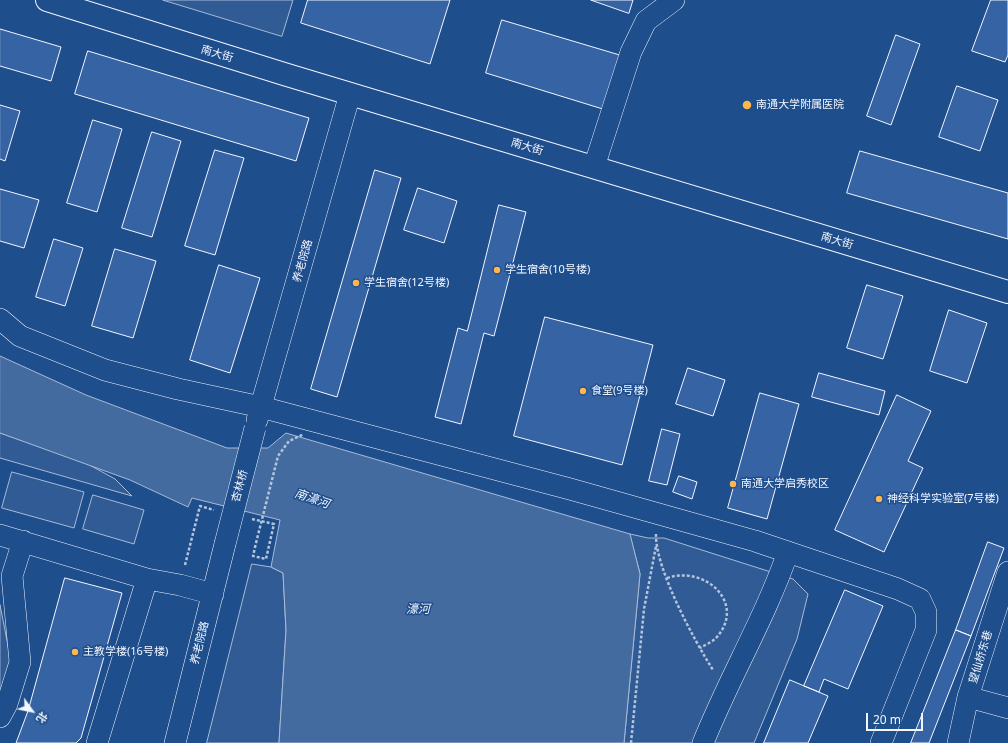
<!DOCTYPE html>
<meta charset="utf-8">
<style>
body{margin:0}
#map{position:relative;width:1008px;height:743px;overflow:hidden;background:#1f4e8c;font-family:"Noto Sans","Noto Sans SC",sans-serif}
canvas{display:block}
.north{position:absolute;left:12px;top:691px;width:40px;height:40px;-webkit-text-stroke:3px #1f4e8c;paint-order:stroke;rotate:123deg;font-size:11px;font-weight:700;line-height:16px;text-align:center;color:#f2f6ff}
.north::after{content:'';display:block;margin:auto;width:14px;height:18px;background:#f2f6ff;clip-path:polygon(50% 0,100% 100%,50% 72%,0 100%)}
.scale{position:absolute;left:866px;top:713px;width:57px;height:18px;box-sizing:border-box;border:2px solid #f2f6ff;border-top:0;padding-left:5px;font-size:12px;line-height:14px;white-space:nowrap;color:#f2f6ff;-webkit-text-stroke:3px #1f4e8c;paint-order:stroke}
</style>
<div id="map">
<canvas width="1008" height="743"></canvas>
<div class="north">北</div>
<div class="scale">20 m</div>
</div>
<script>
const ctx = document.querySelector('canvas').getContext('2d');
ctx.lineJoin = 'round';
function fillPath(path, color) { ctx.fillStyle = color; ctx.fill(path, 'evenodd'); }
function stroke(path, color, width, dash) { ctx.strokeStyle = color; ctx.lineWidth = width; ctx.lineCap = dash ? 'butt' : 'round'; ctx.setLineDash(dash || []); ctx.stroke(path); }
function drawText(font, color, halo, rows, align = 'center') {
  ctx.font = font + ' "Noto Sans","Noto Sans SC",sans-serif'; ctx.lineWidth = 3; ctx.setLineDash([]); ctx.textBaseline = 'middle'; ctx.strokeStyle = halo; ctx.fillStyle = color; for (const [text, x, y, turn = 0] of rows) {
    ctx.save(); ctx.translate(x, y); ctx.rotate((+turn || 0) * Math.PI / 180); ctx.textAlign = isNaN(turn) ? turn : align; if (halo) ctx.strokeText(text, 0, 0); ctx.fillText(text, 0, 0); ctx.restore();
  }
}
const built = new Path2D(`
 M163,0H293L282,36Z
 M0,433L84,462L115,479L132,496L0,458Z
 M12,472L84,492L74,528L2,508Z
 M93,495L144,510L134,544L83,529Z
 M630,534L648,538H664L793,579L808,594L797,639L754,743H624L640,574Z
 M252,564L271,567L283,573L286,630L279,743H207Z
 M0,605L12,666L0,695Z`);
const water = new Path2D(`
 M0,356L86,395L227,448H268L286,433L630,534L640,574L624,743H279L286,630L283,573L271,567L280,520L192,498L188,507L130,480L0,433Z`);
const building = new Path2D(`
 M308,0H450L430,64L301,23Z
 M591,0H633L629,13Z
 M991,0H1008V55L1005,62L972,51Z
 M502,20L623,56L606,110L486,73Z
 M0,29L61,47L51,81L0,66Z
 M896,35L920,44L891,125L867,116Z
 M88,51L309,118L296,161L75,94Z
 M957,86L998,100L980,151L939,137Z
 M0,105L20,111L5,161L0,159Z
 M93,120L122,129L97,212L67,203Z
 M152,132L181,141L152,237L122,228Z
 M215,150L244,158L215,255L185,246Z
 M860,151L1008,193V239L847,193Z
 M375,170L401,178L337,397L311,389Z
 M418,188L457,201L444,243L404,230Z
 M0,189L39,200L24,248L0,241Z
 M499,205L526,212L494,336L484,333L461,424L435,417L458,328L467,331Z
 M54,239L83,248L65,306L36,297Z
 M115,249L156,261L133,338L92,326Z
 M219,265L260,278L230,373L190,360Z
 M867,285L903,296L883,359L847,348Z
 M949,310L987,323L967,383L930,371Z
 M545,317L653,345L622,465L514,436Z
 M688,368L725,380L713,416L676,404Z
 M819,373L885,391L879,415L812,397Z
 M760,393L799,404L767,519L728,508Z
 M897,395L931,411L908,461L923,468L884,552L835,530Z
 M662,429L680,434L667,485L649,481Z
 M679,476L697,482L692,499L673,492Z
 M988,542L1004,548L971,636L956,630Z
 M65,578L122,593L81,738L76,743H16L28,711Z
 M845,590L883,606L848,689L824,679L819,692L804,686Z
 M956,630L971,636L929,743H911Z
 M790,680L828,696L808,743H764Z`);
const path = new Path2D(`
 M252,519L274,524L266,559L253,556L256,543
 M656,534C655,568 694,640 713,670
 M185,565L200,506L214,510
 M667,578C706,565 747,604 716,638C712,642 705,645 700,648
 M631,743L644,609L656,546`);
const minor = new Path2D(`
 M594,167L631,52L646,21L674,0
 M0,319L20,336L105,370L178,389L261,407L570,489L755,541L898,589L920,599L926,612V630L881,743
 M257,420L350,94
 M0,535L147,579L180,585L213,594
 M968,697L1008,708
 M0,717L7,704L20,662L12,576L23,541
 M97,743L147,579
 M175,743L225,544
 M703,743C729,678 765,618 788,552
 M958,743L968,697L1008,572`);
const major = new Path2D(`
 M47,0L284,74L1008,292`);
const pathBridge = new Path2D(`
 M256,543L278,456L289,441L304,434`);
const minorBridge = new Path2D(`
 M225,544L255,428`);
const markers = [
 [747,105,5,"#ffb74d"],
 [497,270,4,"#ffb74d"],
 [356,283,4,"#ffb74d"],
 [583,391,4,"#ffb74d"],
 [733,484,4,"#ffb74d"],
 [879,499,4,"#ffb74d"],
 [75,652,4,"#ffb74d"]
];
const streetNames = [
 ["南大街",217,54,17],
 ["南大街",527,147,17],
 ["南大街",837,241,17],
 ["养老院路",303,261,-74],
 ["杏林桥",240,486,-75],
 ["养老院路",200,643,-76],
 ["望仙桥东巷",981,657,-73]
];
const poiNames = [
 ["南通大学附属医院",756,105],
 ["学生宿舍(10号楼)",505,270],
 ["学生宿舍(12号楼)",364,283],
 ["食堂(9号楼)",591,391],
 ["南通大学启秀校区",741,484],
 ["神经科学实验室(7号楼)",887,499],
 ["主教学楼(16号楼)",83,652]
];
const waterNames = [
 ["南濠河",312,499,19],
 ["濠河",418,610]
];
fillPath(built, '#305b95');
stroke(built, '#a8bbd7', 1);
fillPath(water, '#446ba0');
stroke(water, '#a8bbd7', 1);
fillPath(building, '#3563a3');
stroke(building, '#f2f6ff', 1);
stroke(minor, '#f2f6ff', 22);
stroke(major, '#f2f6ff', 24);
stroke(path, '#b3c4dc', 2.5, [3, 2]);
stroke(minor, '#1f4e8c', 21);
stroke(major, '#1f4e8c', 22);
stroke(minorBridge, '#f2f6ff', 22, []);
stroke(pathBridge, '#b3c4dc', 2.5, [3, 2]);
stroke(minorBridge, '#1f4e8c', 21);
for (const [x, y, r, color] of markers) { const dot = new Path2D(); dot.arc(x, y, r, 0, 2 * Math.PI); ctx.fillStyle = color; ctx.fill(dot); stroke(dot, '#1f4e8c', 1.5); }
drawText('11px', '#f2f6ff', '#1f4e8c', streetNames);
drawText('11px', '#f2f6ff', '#1f4e8c', poiNames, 'left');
drawText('italic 12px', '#f2f6ff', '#1f4e8c', waterNames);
</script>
